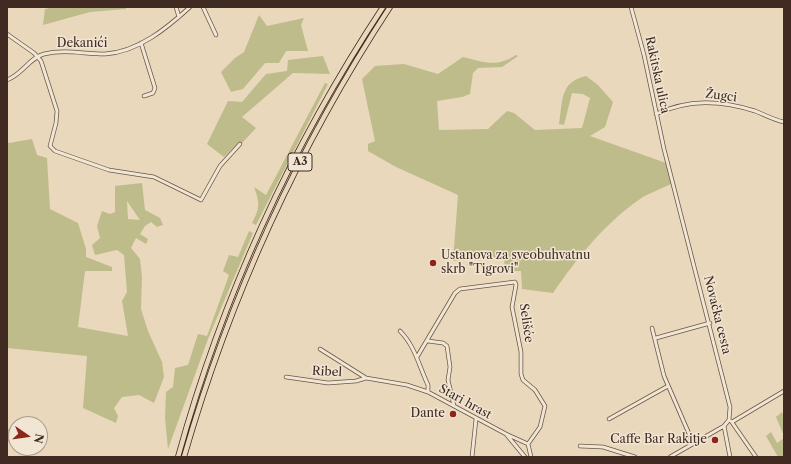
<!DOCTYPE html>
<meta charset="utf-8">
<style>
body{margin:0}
#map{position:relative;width:791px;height:464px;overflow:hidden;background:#e9d8bb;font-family:"Libre Caslon Text",serif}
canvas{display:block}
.frame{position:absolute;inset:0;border:8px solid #402a22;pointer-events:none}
.north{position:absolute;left:8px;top:416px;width:40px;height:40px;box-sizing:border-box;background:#f1e6d3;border:1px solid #aa9b8c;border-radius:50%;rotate:103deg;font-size:11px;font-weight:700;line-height:16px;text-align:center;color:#402a22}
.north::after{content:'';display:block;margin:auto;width:14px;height:18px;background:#8f2418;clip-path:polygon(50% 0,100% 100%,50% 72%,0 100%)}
</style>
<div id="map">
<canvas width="791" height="464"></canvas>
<div class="frame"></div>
<div class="north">N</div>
</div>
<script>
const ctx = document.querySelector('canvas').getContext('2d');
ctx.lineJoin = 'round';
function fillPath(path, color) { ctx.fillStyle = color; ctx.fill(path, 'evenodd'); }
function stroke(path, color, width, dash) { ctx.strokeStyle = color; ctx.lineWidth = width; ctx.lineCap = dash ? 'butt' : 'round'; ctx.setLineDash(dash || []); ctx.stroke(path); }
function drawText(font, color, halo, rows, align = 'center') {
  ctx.font = font + ' "Libre Caslon Text",serif'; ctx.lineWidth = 3; ctx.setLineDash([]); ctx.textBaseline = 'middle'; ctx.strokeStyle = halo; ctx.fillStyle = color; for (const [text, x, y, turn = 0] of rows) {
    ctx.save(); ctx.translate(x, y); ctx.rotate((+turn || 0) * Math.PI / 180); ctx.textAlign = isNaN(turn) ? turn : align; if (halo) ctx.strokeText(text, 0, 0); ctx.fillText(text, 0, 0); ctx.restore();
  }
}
const green = new Path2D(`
 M54,7H126V9L90,12L43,25L45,9Z
 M259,15L267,26L304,18L301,25L308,51H286L279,63H265L243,89L231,92L221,72L235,58L244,52Z
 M516,55L518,56L502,67L478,68L473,73L470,94L462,97L437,101L439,130L488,129L507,111L514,113L535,130L582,128L590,98L583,94L572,93L564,125L559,124C563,102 559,82 586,76L598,85L613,102L605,127L590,136L666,163L671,184C661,189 649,193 640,199C604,224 578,257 553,293L522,289L521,271H505L504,257L453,261L458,195L396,167L368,151V144L375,141L362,79L375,66L404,64L438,74L463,57C484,62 496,68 516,55Z
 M323,56L330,74L293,73L242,117L256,128L242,143L240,141L224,157L207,144L228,101L242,102L266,74L287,71L288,60Z
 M325,83L328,84L256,225L252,223C260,208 260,203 254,187L266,195Z
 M32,139L37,155L47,158L50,209L78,223L86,249V257L112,267V271H85L78,327L128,336L122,301L127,292L124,255L117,250L95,255L92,245L100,238L97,226L102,211L110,214L115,212V186L142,183L145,210L160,218L163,225L157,227L151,222L145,226L140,234L148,239L146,244L136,238L131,248L140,259L142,277L141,309L148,331L162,362L164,377L154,403L139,395L122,397L114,408L118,416L116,423L83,408L87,356L7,348V141L9,143ZM127,201L140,220L128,219Z
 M249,231L253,233L208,339L168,449L165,418L166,392L173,387L175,368L188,365L198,334L207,336L229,275L223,271L229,255L238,257Z
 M782,412L784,416V436L776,417Z
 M7,429L16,430V442H7Z
 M771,432L777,443L784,438V457H778L766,436Z`);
const minor = new Path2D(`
 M176,7L179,17
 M203,7L216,35
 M631,7L644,55L664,149L730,407L729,420L724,426L670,457
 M7,34L34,53L41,61L57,111L56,123L50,146L55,151L109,170L154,177L201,200L220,166L240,144
 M141,43L155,88L153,93L144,96
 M7,80C23,74 29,58 44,54C64,49 85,54 105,54C138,52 167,28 190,7
 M656,114C689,99 720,100 755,111C765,115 774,120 784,122
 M652,328L664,376L693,443
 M400,331C415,346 419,366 428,385V392L506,434L525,457
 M656,338L710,323
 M428,341L443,343L447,346L450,367L448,380L454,406
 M320,349L366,378
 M417,357L455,293L460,289L515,282L516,285L512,307L521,352V374L523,380L535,390L545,406L540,427L528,444L531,457
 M286,377L328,383L356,381L366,378L407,385L428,392
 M609,419L668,386
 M731,421L756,457
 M732,422L784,391
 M724,426L730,457
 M506,434L528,444
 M580,446L603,447L635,457
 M472,457L476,419`);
const highway = new Path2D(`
 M178,457C222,298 292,145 383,7
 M184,457C230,297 299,146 390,7`);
const markers = [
 [433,263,4,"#8f2418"],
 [453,414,4,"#8f2418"],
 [715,440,4,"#8f2418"]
];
const shields = [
 [300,162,24]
];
const shieldNames = [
 ["A3",300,162]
];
const streetNames = [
 ["Dekanići",82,44],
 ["Rakitska ulica",657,75,78],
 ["Žugci",721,96,7],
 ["Novačka cesta",717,315,76],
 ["Selišće",526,323,82],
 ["Ribel",327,372,3],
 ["Stari hrast",465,402,29]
];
const poiNames = [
 ["Ustanova za sveobuhvatnu",441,256,"left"],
 ["skrb \"Tigrovi\"",441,270,"left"],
 ["Dante",445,414],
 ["Caffe Bar Rakitje",707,440]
];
fillPath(green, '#bebc8b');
stroke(minor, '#6a5648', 4.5);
stroke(highway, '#402a22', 6);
stroke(minor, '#f1e6d3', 3);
stroke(highway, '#e9d8bb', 4.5);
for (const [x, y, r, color] of markers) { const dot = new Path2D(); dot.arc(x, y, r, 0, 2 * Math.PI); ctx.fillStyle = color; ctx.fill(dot); stroke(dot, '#f1e6d3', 1.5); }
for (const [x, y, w] of shields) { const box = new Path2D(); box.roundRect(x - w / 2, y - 9, w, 18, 3); ctx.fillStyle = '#f1e6d3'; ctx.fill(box); stroke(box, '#402a22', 1); }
drawText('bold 11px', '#402a22', null, shieldNames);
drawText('12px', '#402a22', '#f1e6d3', streetNames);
drawText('12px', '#402a22', '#f1e6d3', poiNames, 'right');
</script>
